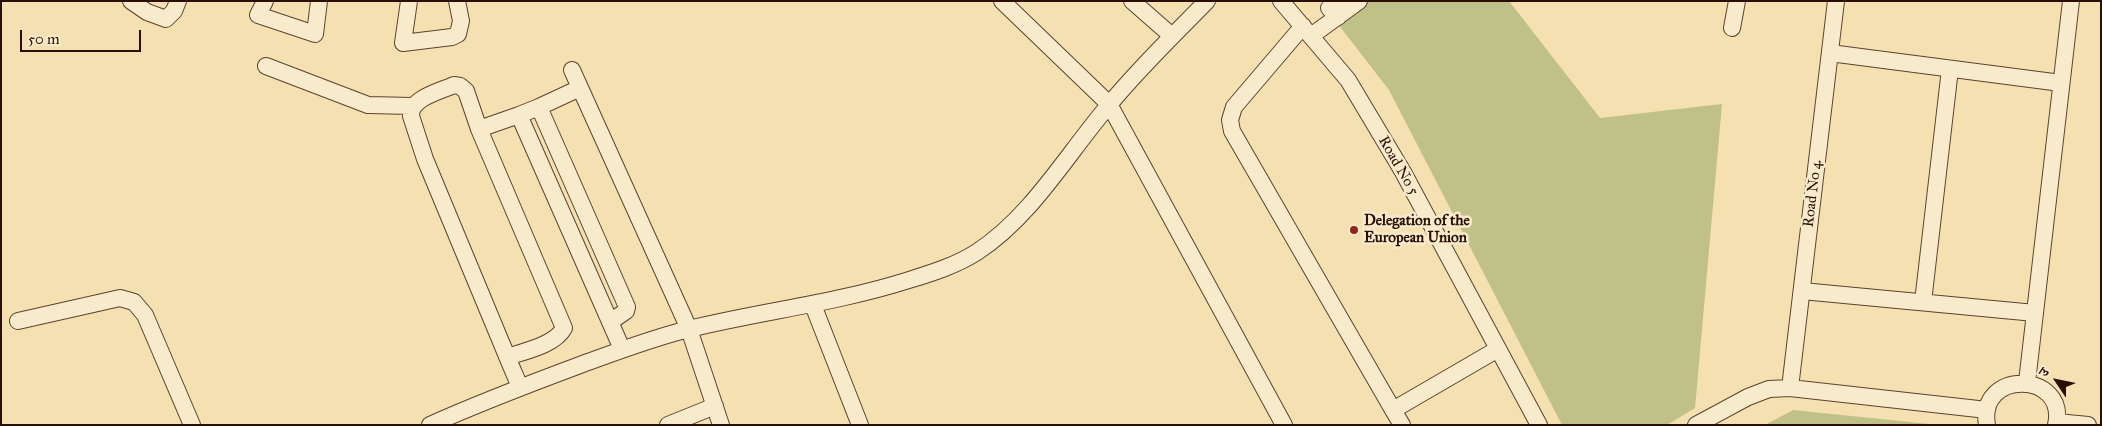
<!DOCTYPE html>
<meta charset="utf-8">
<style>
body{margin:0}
#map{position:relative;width:2102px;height:426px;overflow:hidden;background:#f4e0b0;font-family:"IM FELL Great Primer","Noto Serif Devanagari",serif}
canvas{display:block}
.frame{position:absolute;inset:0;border:2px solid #2a0e03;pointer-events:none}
.north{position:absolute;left:2032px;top:356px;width:50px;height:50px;-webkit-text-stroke:4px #f8ebcc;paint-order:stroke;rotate:304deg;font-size:14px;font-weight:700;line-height:20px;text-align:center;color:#2a0e03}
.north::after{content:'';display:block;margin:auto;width:18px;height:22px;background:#2a0e03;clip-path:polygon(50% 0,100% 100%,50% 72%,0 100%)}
.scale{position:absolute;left:20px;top:30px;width:121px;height:22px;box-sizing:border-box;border:2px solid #2a0e03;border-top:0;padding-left:6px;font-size:15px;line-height:18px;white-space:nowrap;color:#2a0e03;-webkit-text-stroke:4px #f8ebcc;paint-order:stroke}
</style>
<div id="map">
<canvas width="2102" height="426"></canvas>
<div class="frame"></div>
<div class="north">उ</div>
<div class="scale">50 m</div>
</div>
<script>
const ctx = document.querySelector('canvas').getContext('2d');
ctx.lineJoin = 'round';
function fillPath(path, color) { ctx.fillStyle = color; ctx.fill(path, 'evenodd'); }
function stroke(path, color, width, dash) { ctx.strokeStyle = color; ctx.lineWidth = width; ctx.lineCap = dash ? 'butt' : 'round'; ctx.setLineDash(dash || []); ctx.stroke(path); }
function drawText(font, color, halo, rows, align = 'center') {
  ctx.font = font + ' "IM FELL Great Primer",serif'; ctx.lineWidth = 5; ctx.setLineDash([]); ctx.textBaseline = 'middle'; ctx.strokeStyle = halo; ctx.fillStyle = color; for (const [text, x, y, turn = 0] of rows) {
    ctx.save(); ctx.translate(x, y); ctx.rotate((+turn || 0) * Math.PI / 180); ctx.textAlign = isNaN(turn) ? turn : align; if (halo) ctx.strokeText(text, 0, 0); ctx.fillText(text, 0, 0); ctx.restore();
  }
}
const green = new Path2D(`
 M1357,1H1509L1600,118L1722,104L1695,408L1667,425H1562L1389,90L1334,19Z
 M1793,410L1939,425H1765Z`);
const street = new Path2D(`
 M131,1L147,12L166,19L174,11L178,1
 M265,1L258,15L315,34L319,1
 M409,1L403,43L452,37L458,34L461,21L457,1
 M1002,1L1109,104L1284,425
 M1132,1L1172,36
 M1281,1L1348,80L1403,172L1539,425
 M1338,17L1329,8L1338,1
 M1303,26L1234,107L1230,120L1232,131L1393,410L1498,349
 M1732,28L1737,1
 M1311,36L1359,1
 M1830,53L2061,83
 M266,66L368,105L412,106
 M572,70L689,329L721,425
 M539,107L580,88
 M479,129L519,115
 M1802,291L2035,313
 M1923,302L1950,69
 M813,305L860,425
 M18,321L120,298L134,302L145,315L192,425
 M610,322L626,311L627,307L539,107L519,115L622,349
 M507,357C525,351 555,345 564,328L479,129L466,91L460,86L454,85C441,91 410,98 411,116L425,159L511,366L520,387
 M2027,382L2071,1
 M1790,388L1836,1
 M1393,410L1402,425
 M2057,422L2088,425
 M430,425C479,403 529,384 580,365C616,352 652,338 689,329C762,311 837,303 909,280C932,273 957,265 977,252C1032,216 1067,154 1109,105C1139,68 1174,35 1207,1
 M668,425L715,406
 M1696,425L1748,397L1769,389L1790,388L1987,410
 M1987,425C1977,369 2068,371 2056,425`);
const markers = [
 [1354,230,5,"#8f2418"]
];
const streetNames = [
 ["Road No 5",1398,166,60],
 ["Road No 4",1813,194,-83]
];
const poiNames = [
 ["Delegation of the",1364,221],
 ["European Union",1364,238]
];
fillPath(green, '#c0c188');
stroke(street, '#5c422e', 18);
stroke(street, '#f8ebcc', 16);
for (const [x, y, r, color] of markers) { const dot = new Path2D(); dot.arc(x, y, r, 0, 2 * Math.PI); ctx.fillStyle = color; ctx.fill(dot); stroke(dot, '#f8ebcc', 2); }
drawText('15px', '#2a0e03', '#f8ebcc', streetNames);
drawText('bold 15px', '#2a0e03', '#f8ebcc', poiNames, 'left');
</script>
